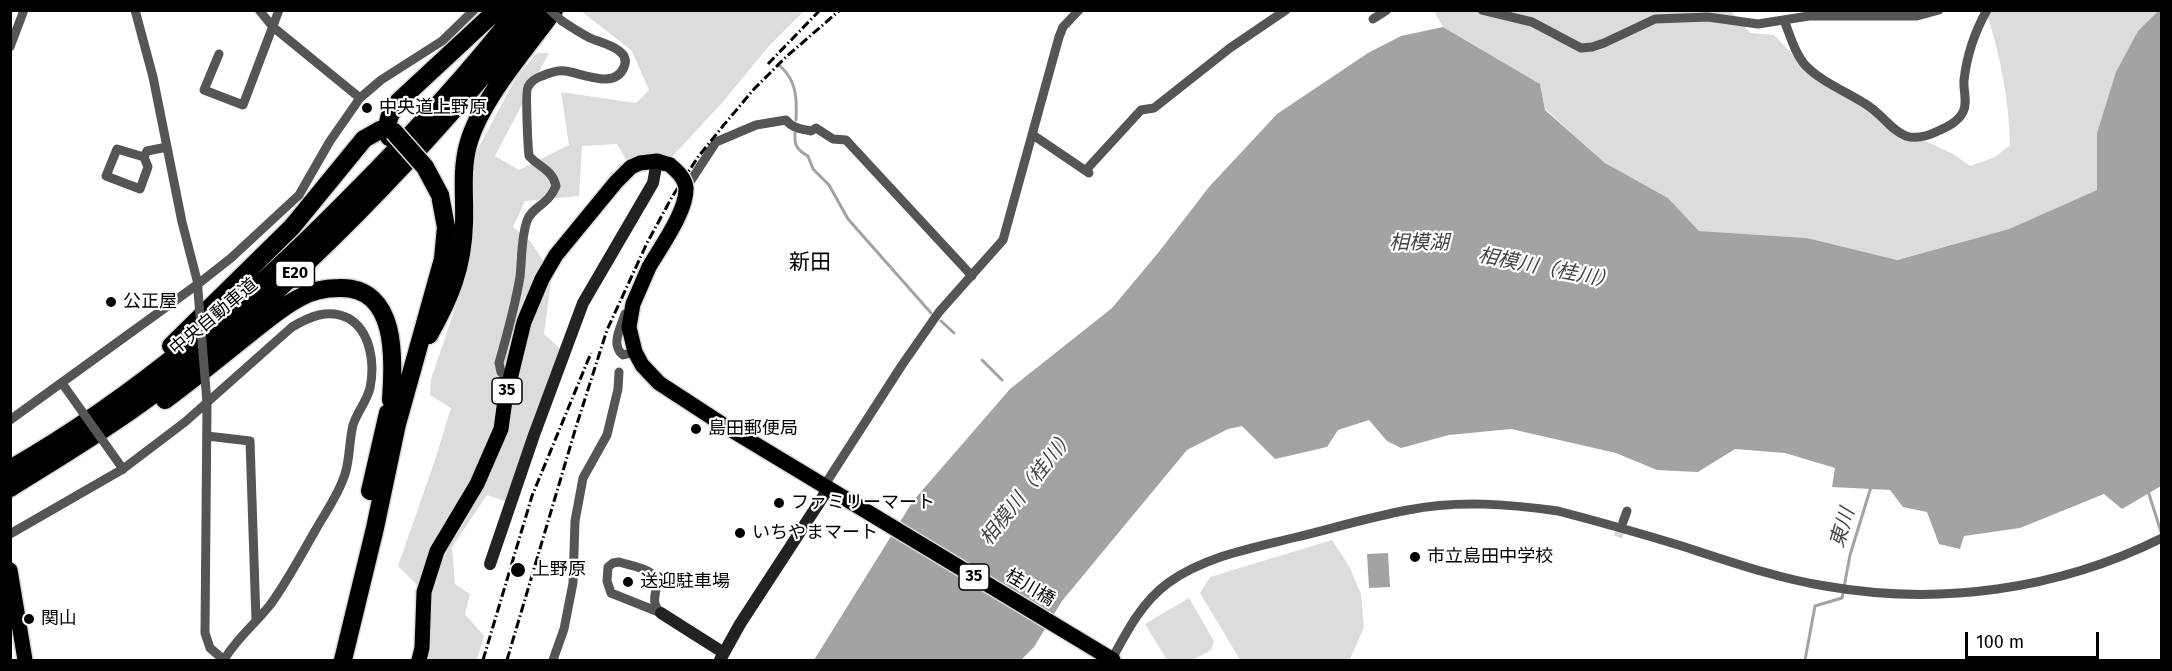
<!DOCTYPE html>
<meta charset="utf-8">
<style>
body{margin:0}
#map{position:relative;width:2172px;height:671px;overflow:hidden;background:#fff;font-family:"Fira Sans",sans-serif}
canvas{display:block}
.frame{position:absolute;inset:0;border:12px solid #000;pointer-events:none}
.scale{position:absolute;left:1965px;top:632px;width:134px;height:27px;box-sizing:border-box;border:3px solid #000;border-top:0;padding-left:8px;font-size:18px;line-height:21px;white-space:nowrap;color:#000;-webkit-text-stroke:4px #fff;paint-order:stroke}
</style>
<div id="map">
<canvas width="2172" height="671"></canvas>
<div class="frame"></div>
<div class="scale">100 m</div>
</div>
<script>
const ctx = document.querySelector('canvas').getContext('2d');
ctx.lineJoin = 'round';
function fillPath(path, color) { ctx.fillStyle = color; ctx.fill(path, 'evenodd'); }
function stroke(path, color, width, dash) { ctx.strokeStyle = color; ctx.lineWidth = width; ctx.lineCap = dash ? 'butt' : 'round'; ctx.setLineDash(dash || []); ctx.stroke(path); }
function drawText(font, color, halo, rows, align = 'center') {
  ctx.font = font + ' "Fira Sans","Noto Sans JP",sans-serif'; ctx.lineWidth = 4.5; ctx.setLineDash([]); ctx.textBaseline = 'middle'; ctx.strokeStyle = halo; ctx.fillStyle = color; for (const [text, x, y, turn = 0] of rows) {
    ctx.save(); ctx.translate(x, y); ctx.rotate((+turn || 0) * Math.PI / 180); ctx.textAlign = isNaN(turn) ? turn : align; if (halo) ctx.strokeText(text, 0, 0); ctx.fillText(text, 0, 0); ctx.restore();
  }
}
const green = new Path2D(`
 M650,10L655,12L657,10L804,11L769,46L722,103L671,158L628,163L617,144L582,146L579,196L525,201L513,227L531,242L552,275L544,334L565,353L511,503L487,495L452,547L455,584L470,594L465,614L484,636L477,660H419L424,592L398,566L434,463L451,408L430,395L431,379L462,288L474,156L517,76L537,53H549L495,156L519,170L569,145L561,92L636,103L649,90L632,51L581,11Z
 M1434,11H1731L1750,33L1774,35L1812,75L1915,136L1953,154L1970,166L1995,157L2010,145C2009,99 2000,54 1986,11H2158L2138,31L2097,133V190L2009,229L1896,260L1807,238L1699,231L1668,198L1605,163L1545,109L1540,84L1443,27Z
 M1332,540L1349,566L1361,594L1364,627L1350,659L1240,660L1200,593L1210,577Z
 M1189,598L1214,641L1211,650L1193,660H1167L1145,624Z`);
const water = new Path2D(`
 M2158,11H2161V486L2122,509L2104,494L2020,528L1964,536L1960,549L1939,544L1927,512L1903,507L1890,490L1832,487L1835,468L1785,453L1735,449L1698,472L1657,470L1616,453L1511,429L1449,435L1401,448L1387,441L1369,420L1338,430L1327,447L1275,459L1242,426L1228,429L1187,450L1062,601L1034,647L1021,660H814L913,501L1010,389L1112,308L1158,253L1209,187L1277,114L1368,53L1401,36L1443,27L1540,84L1545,110L1605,163L1668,198L1699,231L1807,238L1897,260L2009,229L2097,190V133L2116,72L2138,31Z
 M1388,553L1390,587L1369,588L1367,554Z`);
const stream = new Path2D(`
 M780,66C797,81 797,99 796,120
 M795,133C794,145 797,150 808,156L813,169L829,185L848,219L931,313
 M941,321L954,333
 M982,360L1002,380
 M2148,491L2162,535
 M1805,660L1815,606L1842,598L1850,555L1871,487`);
const streetTunnel = new Path2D(`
 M1618,537L1623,522`);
const street = new Path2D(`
 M135,10L153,77L182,222L198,284V289
 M259,10L273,27L360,98
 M1482,10L1532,22L1581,48L1592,47L1604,43L1655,19L1708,17L1758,24L1809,16H1917L1939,10
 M1373,19L1387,10
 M1784,20C1790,35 1795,54 1806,66C1822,82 1845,91 1864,103C1892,119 1897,151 1938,131C1947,127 1958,122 1963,112C1968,103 1963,90 1964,80C1967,54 1974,33 1987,10
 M10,47L24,10
 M219,54L204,90L243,105L279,10
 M1033,135L1089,173
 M144,157L117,149L106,176L140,189L148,167L144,157L147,151L167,147
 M1086,170L1141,110L1154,108L1230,48L1286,10
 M686,188L716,142L756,125L786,120C792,128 801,129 811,131L816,128L833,139L846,140L972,276
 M625,314C621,327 610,345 623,355L635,352
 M510,381L501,372L499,363C507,335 515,306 520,277C522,259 521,238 527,221C532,206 548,206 556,186C553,170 539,167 529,156C528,147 525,91 528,87C531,81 536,78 542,76C549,73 557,70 565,71C582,73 615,90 624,67C632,49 601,43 590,38C580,33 571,27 562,21
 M207,403L205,633L210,648L224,660
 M10,420L198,284L231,258L299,195L330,141L360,98L381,80L442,41L474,10
 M207,436L250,441L256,620
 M824,486L902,365L939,312L1003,240L1059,37L1063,27L1079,10
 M1623,522L1627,511
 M10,534L123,469L185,422L292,327C309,317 328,308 348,318C371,331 375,364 370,388C367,401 357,412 353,425C349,441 350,459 345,474C339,494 325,513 315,531C301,555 287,582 270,605C255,624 236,639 224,660
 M619,562C629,565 643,567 651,573C666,584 645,598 661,613L611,593L607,581L608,567L613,563Z
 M1112,659C1127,631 1142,602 1168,583C1206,556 1252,548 1297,537C1334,528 1370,517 1408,510C1458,500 1508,504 1558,511C1600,522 1643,534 1685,547C1731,562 1777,578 1825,586C1939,606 2058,590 2162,538
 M553,660L564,629L573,583L575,521L583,478L607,435L618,389L619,372`);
const secondary = new Path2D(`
 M490,564L534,435L583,303L653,183L657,161
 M661,613L724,653
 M720,660L740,624L828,489`);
const primary = new Path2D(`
 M649,267L633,304L629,327L635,352L642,365L659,383L725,426L1113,660
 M10,570L25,660
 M419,660L422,648L424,592L437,551L477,484L501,429L505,400L524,322L542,279L556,255L616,182L631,167L640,163L657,161L670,165`);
const highway = new Path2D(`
 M389,137C385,122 390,113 399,101L497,10
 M429,335C450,298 463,267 464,223C465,197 461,171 468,145C480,100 526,49 554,10
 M171,346L292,227L364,139L380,130L394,132
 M165,400C192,380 218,359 244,338C262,324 280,308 299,298C311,291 326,288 339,288C398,286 394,360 391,400
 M10,469C138,396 251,298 354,193C412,135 467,75 518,10
 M10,488C58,458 107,429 151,396C293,288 426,150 537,10
 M370,491L388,413
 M343,660L375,528L397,424L443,259L446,227L440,195`);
const rail = new Path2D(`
 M768,64L820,10
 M483,660L532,496L591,353
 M507,660L576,427L607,330L647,243L672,197L698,157L723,126L754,89L786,57L840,10`);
const streetBridge = new Path2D(`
 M550,10L562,21
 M198,291L207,403
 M64,386L123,469`);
const primaryBridge = new Path2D(`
 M649,267C660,248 687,211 686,188C685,178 677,171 670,165`);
const highwayBridge = new Path2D(`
 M394,132L425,167L440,195`);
const markers = [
 [367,108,6,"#000"],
 [111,302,6,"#000"],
 [696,429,6,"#000"],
 [779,503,6,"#000"],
 [740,533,6,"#000"],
 [1415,557,6,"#000"],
 [518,570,8,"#000"],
 [628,582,6,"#000"],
 [29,619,6,"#000"]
];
const shields = [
 [295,274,39],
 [507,391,30],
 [974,577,30]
];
const shieldNames = [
 ["E20",295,274],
 ["35",507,391],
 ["35",974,577]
];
const poiNames = [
 ["中央道上野原",379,108],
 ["公正屋",123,302],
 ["島田郵便局",708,429],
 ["ファミリーマート",791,503],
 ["いちやまマート",752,533],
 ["市立島田中学校",1427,557],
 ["上野原",532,570],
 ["送迎駐車場",640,582],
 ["関山",41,619]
];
const streetNames = [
 ["中央自動車道",214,317,-40],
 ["桂川橋",1030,588,31]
];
const waterNames = [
 ["相模湖",1419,243],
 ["相模川（桂川）",1547,269,11],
 ["相模川（桂川）",1028,488,-52],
 ["東川",1843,528,-73]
];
const quarterNames = [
 ["新田",810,263]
];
fillPath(green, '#dcdcdc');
fillPath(water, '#a3a3a3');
stroke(stream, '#a3a3a3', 3);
stroke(streetTunnel, '#d9d9d9', 9, [9, 4.5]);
stroke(primary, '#dbdbdb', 18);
stroke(highway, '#dbdbdb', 21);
stroke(street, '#555', 9);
stroke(secondary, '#222', 12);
stroke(primary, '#000', 15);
stroke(highway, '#000', 18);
stroke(rail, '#000', 3, [9, 3, 1.5, 3]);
stroke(primaryBridge, '#dbdbdb', 18, []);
stroke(highwayBridge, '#dbdbdb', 21, []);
stroke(streetBridge, '#555', 9);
stroke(primaryBridge, '#000', 15);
stroke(highwayBridge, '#000', 18);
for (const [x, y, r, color] of markers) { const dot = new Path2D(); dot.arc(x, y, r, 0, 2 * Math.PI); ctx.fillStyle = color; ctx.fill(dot); stroke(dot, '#fff', 2); }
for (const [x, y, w] of shields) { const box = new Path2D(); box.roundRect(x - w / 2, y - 13, w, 26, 4.5); ctx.fillStyle = '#fff'; ctx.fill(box); stroke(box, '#000', 1.5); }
drawText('bold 16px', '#000', null, shieldNames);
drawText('18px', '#000', '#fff', poiNames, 'left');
drawText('18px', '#000', '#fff', streetNames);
drawText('italic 20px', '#444', '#fff', waterNames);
drawText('21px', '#000', '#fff', quarterNames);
</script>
